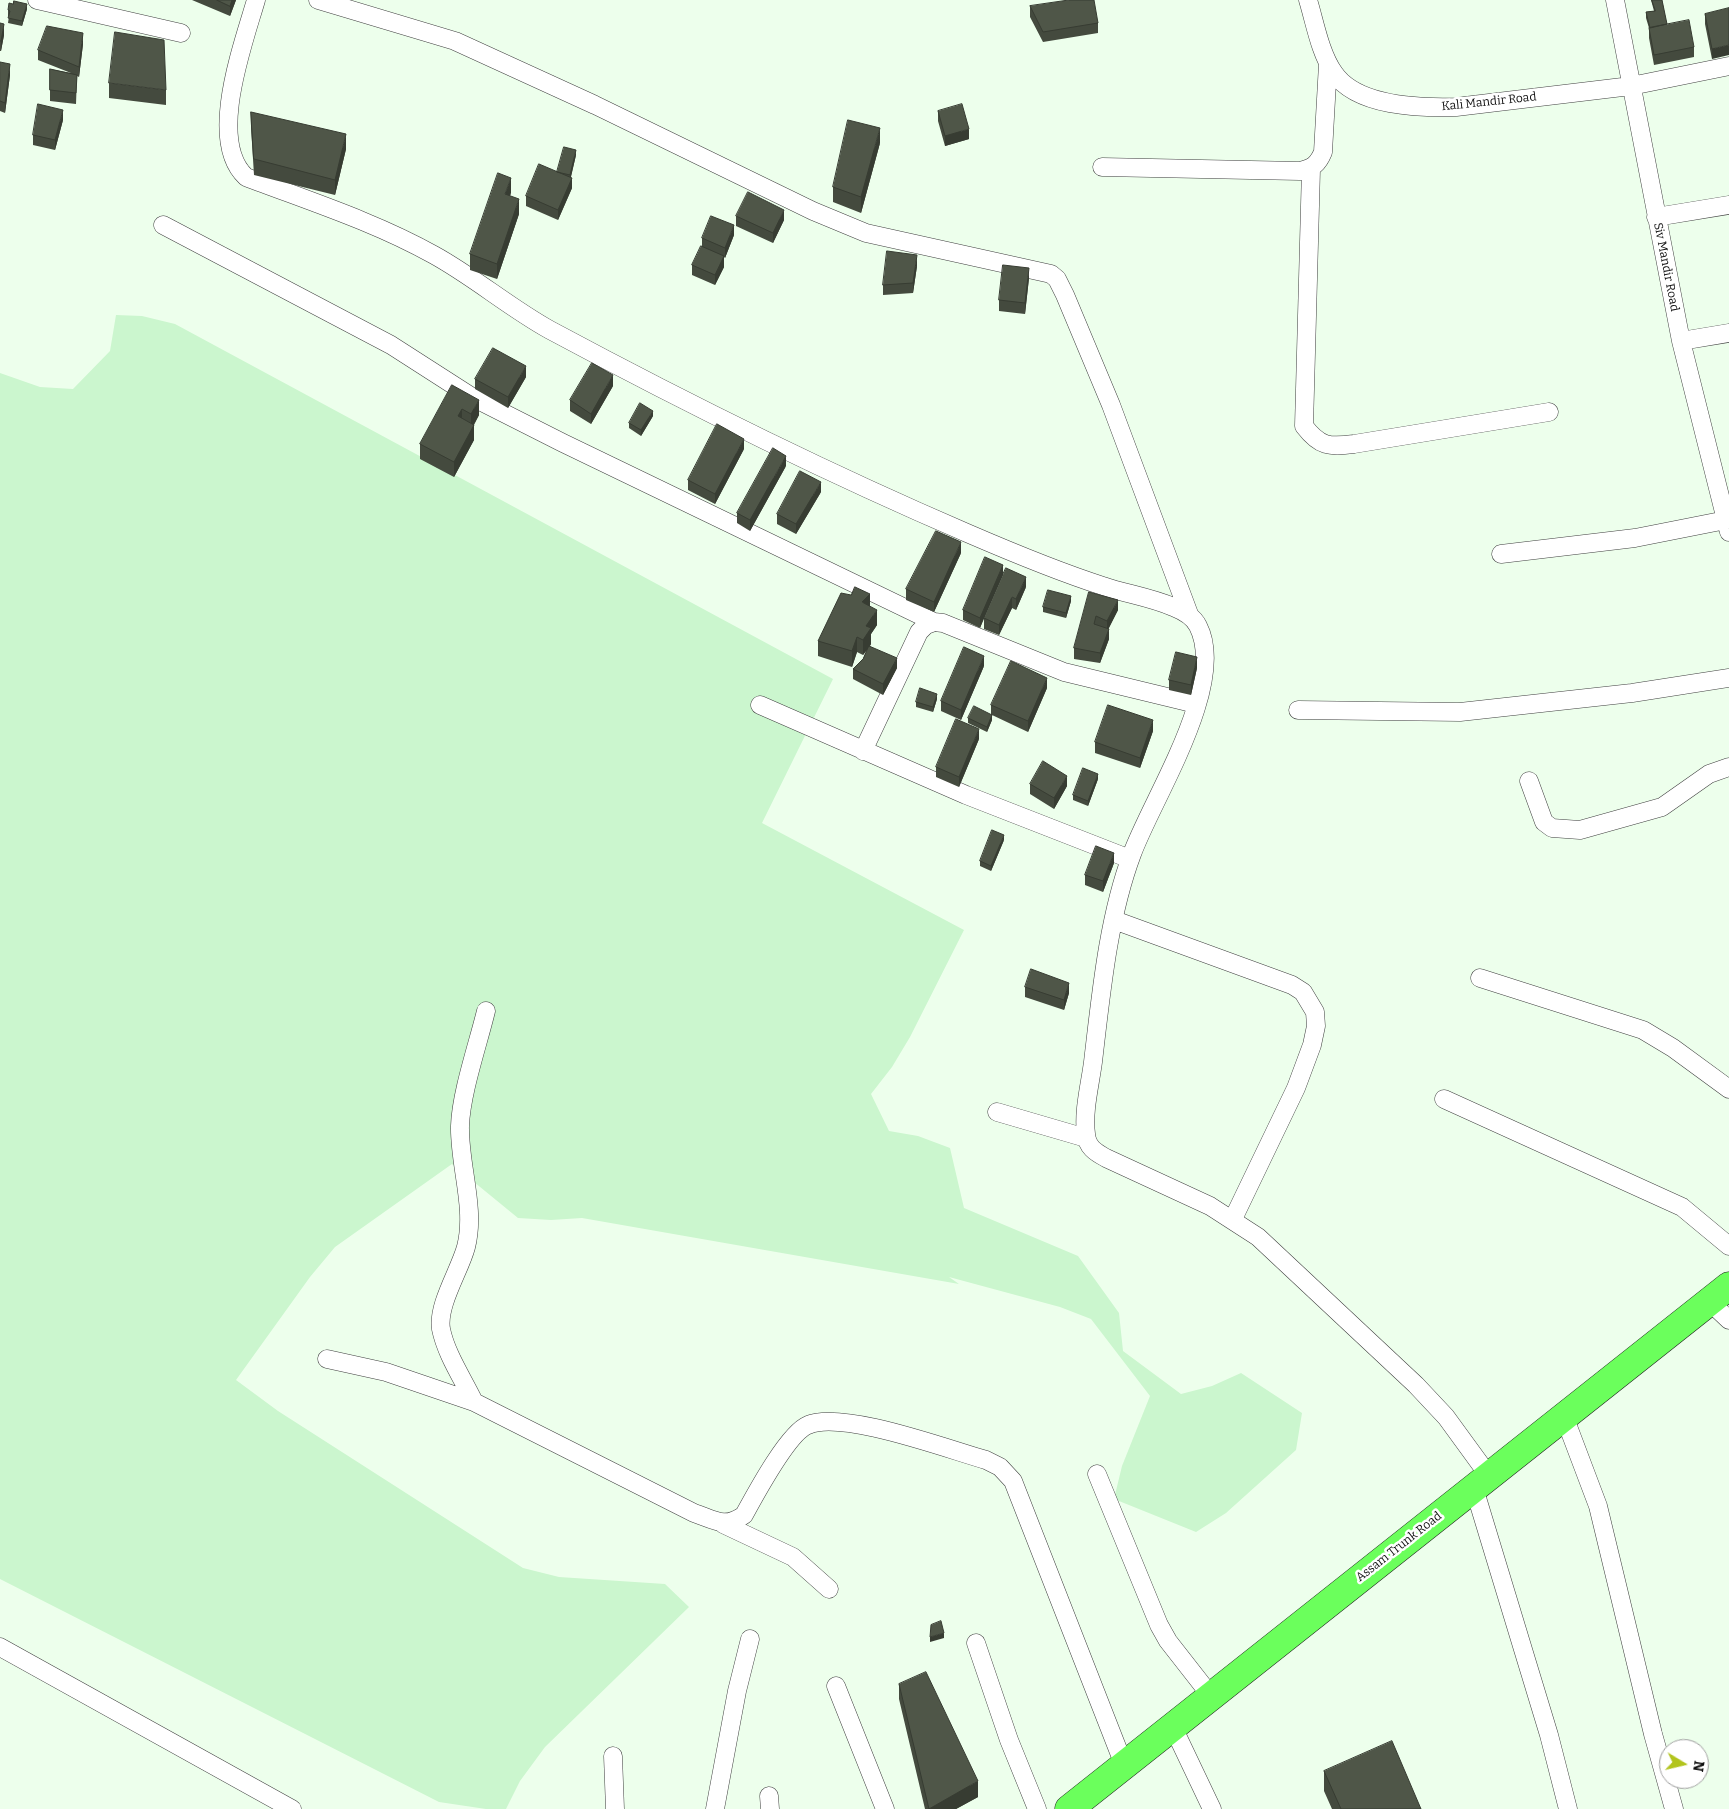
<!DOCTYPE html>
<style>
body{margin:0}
#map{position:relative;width:1729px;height:1809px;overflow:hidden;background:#edffec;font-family:Bitter,serif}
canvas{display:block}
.north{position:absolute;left:1659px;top:1739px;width:50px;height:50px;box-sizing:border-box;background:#fff;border:1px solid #9e9e9e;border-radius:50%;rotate:99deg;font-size:14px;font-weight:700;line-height:20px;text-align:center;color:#0d0d0d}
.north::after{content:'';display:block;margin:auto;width:18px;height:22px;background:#b2c41d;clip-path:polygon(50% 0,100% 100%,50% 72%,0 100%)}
</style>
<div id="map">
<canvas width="1729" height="1809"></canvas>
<div class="north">N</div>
</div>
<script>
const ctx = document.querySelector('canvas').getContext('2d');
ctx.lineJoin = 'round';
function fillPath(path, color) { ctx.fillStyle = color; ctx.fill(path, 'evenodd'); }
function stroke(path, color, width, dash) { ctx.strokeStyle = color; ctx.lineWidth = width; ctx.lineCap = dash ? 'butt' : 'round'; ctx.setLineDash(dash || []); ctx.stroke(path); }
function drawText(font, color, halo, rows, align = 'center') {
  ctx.font = font + ' Bitter,serif'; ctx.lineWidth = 5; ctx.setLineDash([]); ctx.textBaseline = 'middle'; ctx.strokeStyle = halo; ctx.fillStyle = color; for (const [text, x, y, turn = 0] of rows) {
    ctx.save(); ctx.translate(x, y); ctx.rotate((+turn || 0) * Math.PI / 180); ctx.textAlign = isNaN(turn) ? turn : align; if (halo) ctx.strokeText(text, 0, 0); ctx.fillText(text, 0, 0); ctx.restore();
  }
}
const farmland = new Path2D(`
 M116,315L142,316L175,324L833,679L762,823L964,930L910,1037L892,1067L871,1094L889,1131L918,1136L950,1148L964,1208L1078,1256L1119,1313L1123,1351L1181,1394L1212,1386L1241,1373L1302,1413L1296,1450L1226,1513L1196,1532L1114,1499L1122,1466L1150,1396L1091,1319L1060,1307L949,1277L959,1284L582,1218L551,1220L518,1218L452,1164L335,1247L310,1277L236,1380L278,1411L523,1568L559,1577L665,1584L689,1607L545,1747L520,1781L506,1809H486L439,1802L0,1579V373L40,387L73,389L110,351Z`);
const street = new Path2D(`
 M37,0L181,33
 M256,0C243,45 207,141 246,177C309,201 375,222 434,255C474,277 510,308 550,330C686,403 825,472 967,533C1011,552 1056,571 1103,586C1126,594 1150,597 1173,607C1183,611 1193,616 1198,626C1228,684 1152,799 1132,854C1108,918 1101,994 1093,1062C1090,1085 1083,1111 1086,1134C1087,1147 1095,1152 1106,1158L1210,1206L1258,1237L1416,1385L1446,1417L1489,1476
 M318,0L455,41L595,105L813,211L866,233L1051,274L1057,279L1065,295L1111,405L1189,614
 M1308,0C1315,23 1320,53 1334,73C1357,107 1420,108 1456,107L1631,86L1729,66
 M1615,0L1681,341L1729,532
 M1102,167L1300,171C1313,168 1318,164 1323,152L1328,64
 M1311,169L1304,426C1320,447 1329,447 1354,444L1549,412
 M1656,217L1729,205
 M163,225L391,345L472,397L563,443L934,622
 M1681,341L1729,333
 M1501,554L1635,538L1726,520
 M760,705L966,795L1130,859
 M1298,710L1460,712L1632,693L1729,678
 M863,751L919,632L926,625L934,622L943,623L1064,672L1196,704
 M1529,781L1544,822L1552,828L1580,830L1662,807L1709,774L1729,767
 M1114,920L1292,985L1303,992L1315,1012L1316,1026L1312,1045L1296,1088L1233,1219
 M1480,978L1643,1030L1673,1048L1729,1089
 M1444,1099L1682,1207L1729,1246
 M997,1112L1086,1138
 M1710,1302L1729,1320
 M327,1359L386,1372L474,1402L694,1513C715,1520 724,1529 744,1515C755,1495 788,1433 808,1425C842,1410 947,1449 986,1460L1000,1467L1013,1481L1124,1765
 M474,1402C463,1379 446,1354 441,1329C437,1305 460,1270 466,1247C476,1208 459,1165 460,1126C461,1093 478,1044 486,1011
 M1564,1416L1598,1506L1653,1734L1674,1809
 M1097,1474L1159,1625L1168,1641L1211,1696
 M1474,1488L1549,1735L1568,1809
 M723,1524L793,1557L829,1589
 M976,1643L1009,1740L1037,1809
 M0,1647L292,1809
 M836,1686L885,1809
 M1173,1727L1212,1809
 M613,1756L615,1809
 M769,1796L770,1809
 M715,1809L737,1691L750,1639`);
const primary = new Path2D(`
 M1069,1809L1729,1286`);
const wall = new Path2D(`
 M192,0H236L230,16Z
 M1651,0H1662L1667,25L1694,47V57L1654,65L1649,38V28L1646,18V12L1654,11Z
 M1030,6L1098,23V33L1043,42L1030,17Z
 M1729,8L1712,59L1705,24V14Z
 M27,9L22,26L8,23L9,16H8V10Z
 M0,23L4,35L1,51H0Z
 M83,44L79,77L77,76L76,104L50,101V69L71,73L38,60V50Z
 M0,62L10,75L5,113L0,111Z
 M109,83L166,90V105L109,98Z
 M938,111L969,139L945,146L938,121Z
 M251,112L346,149L335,195L254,175L251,127Z
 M63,120L55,150L33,145V135Z
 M880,143L861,213L833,202V187Z
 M576,155L571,177L572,188L558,220L526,206V196L557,172Z
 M511,193L510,196L519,214L497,279L470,270V254Z
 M736,216L784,220L773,243L736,226Z
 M734,235L725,258L724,257V267L715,285L692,275V265L702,246V238Z
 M917,266L913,293L883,295V285Z
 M1029,278L1025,314L999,311V300Z
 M526,377L508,408L475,389V379Z
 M452,385L479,415L474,425V440L454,477L420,459V444Z
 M613,386L591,424L570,411V400Z
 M653,416L641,436L629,428V423Z
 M744,449L715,504L688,490V480Z
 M786,466L750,531L737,523V513Z
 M821,492L796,534L777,524V514Z
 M961,553L934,612L906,600V589Z
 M1003,565L980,628L963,620V610Z
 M1026,587L1016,610L1012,608L999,635L984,629V618Z
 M1089,592L1118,610L1108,629L1109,639L1100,663L1074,659V648Z
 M1071,601L1066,618L1043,612V607Z
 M870,606L877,625L871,634V644L870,646L897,668L883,695L853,679V669L863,659L867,650L863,655L857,652L852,667L818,656V641Z
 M984,666L961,720L941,711V701Z
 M1197,668L1191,695L1169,690V680Z
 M1047,688L1028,732L992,715V720L987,732L968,723V718L991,715V705Z
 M937,699L933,712L916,707V702Z
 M1153,731L1140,768L1095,753V742Z
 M979,739L959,787L936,777V767Z
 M1098,779L1088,806L1073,800V795Z
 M1030,784L1067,786L1054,809L1030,794Z
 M1004,840L991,871L980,866V861Z
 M1114,863L1103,892L1085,885V875Z
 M1025,987L1069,993L1064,1010L1025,997Z
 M899,1684L978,1797L956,1809H925L899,1699Z
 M1324,1771L1421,1809H1332L1324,1791Z`);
const shadedWall = new Path2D(`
 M232,0H236L230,16V6Z
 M27,4V9L22,26V21Z
 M4,24V35L1,51V41Z
 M83,33V44L79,77V67Z
 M1729,45V55L1712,59V49Z
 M10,64V75L5,113V103Z
 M63,110V120L55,150V140Z
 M880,128V143L861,213V197Z
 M969,129V139L945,146V136Z
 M346,134V149L335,195V180Z
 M576,150V155L570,180V175Z
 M511,178V193L505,209V194Z
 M572,178V188L558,220V210Z
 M519,199V214L497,279V264Z
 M784,210V220L773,243V233Z
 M734,225V235L725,258V248Z
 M917,255V266L913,293V283Z
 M724,256V267L715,285V275Z
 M1029,268V278L1025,314V303Z
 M526,366V377L508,408V397Z
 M613,375V386L591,424V414Z
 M479,400V415L471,429V414Z
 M462,409V424L458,416Z
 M653,411V416L641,436V430Z
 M474,425V440L454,477V462Z
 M744,439V449L715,504V494Z
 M786,456V466L750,531V520Z
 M821,482V492L796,534V524Z
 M961,542V553L934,612V602Z
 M1003,565V575L980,628V618Z
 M1026,577V587L1016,610V599Z
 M870,594V609L862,602Z
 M1071,596V601L1066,618V613Z
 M1012,597V608L999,635V625Z
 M1118,600V610L1107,632V621Z
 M877,610V625L871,634V644L863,655V640L866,626Z
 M1109,629V639L1100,663V653Z
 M857,637V652L852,667V651Z
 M984,656V666L961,720V710Z
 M1197,657V668L1191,695V685Z
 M897,658V668L883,695V684Z
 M1047,678V688L1028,732V721Z
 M937,694V699L933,712V707Z
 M992,715V720L987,732V727Z
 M1153,720V731L1140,768V758Z
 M979,729V739L959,787V777Z
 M1098,774V779L1088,806V801Z
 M1067,776V786L1054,809V798Z
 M1004,835V840L991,871V866Z
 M1114,853V863L1103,892V881Z
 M1069,983V993L1064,1010V1000Z
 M944,1633V1638L930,1642V1637Z
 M978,1781V1797L956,1809H929Z`);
const building = new Path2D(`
 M217,0H232L230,6Z
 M1069,0H1094L1098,23L1043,32L1030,6Z
 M1652,0H1662L1667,24L1650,28L1646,12L1655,11Z
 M14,1L27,4L22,21L8,18L10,11L8,10L9,3L13,4Z
 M1729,8V45L1712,49L1705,14Z
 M1689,20L1694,47L1654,55L1649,28Z
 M0,23L4,24L1,41H0Z
 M47,26L83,33L79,67L38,50Z
 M115,32L164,40L166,90L109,83Z
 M0,62L10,64L5,103L0,101Z
 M50,69L77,75L76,93L50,90Z
 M38,104L63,110L55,140L33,135Z
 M962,104L969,129L945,136L938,111Z
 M251,112L346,134L335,180L254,159Z
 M848,120L880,128L861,197L833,187Z
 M564,147L576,150L570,175L557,172Z
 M539,164L572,178L558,210L526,196Z
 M498,173L511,178L505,194L519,199L497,264L470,254Z
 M748,192L784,210L773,233L736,216Z
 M711,216L734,225L725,248L702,238Z
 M701,246L724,256L715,275L692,265Z
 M887,251L917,255L913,283L883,285Z
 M1003,265L1029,268L1025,303L999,300Z
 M493,348L526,366L508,397L475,379Z
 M592,363L613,375L591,414L570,400Z
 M452,385L479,400L471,414L462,409L458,416L474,425L454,462L420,444Z
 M640,403L653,411L641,430L629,423Z
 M717,424L744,439L715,494L688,480Z
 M773,448L786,456L750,520L737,513Z
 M800,471L821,482L796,524L777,514Z
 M936,531L961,542L934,602L906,589Z
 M985,557L1003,565L980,618L963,610Z
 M1006,568L1026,577L1016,599L1012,597L999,625L984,618Z
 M855,587L870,594L862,602L877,610L866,626L871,628L863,640L857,637L852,651L818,641L841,593L851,595Z
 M1048,590L1071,596L1066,613L1043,607Z
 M1089,592L1118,600L1107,621L1096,616L1094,624L1109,629L1100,653L1074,648Z
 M869,646L897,658L883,684L853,669L863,659Z
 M964,647L984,656L961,710L941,701Z
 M1176,652L1197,657L1191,685L1169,680Z
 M1011,661L1047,678L1028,721L991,705Z
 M920,688L937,694L933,707L916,702Z
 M1108,705L1153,720L1140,758L1095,742Z
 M974,706L992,715L987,727L968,718Z
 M956,719L979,729L959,777L936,767Z
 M1043,761L1067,776L1054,798L1030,784Z
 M1083,768L1098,774L1088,801L1073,795Z
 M992,830L1004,835L991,866L980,861Z
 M1096,846L1114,853L1103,881L1085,875Z
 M1031,969L1069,983L1064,1000L1025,987Z
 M941,1621L944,1633L930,1637L931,1625Z
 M926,1672L978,1781L929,1809L899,1684Z
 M1392,1741L1421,1809H1341L1324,1771Z`);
const streetNames = [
 ["Kali Mandir Road",1489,102,-6],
 ["Siv Mandir Road",1666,267,79],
 ["Assam Trunk Road",1399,1547,-38]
];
fillPath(farmland, '#cbf6ce');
stroke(street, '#404040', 19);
stroke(primary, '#1e1e1e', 29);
stroke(street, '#fff', 18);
stroke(primary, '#6bff5c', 28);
fillPath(wall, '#444a3e');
fillPath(shadedWall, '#373c32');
fillPath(building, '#4f5648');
stroke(building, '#373c32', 1);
drawText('12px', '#0d0d0d', '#fff', streetNames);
</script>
